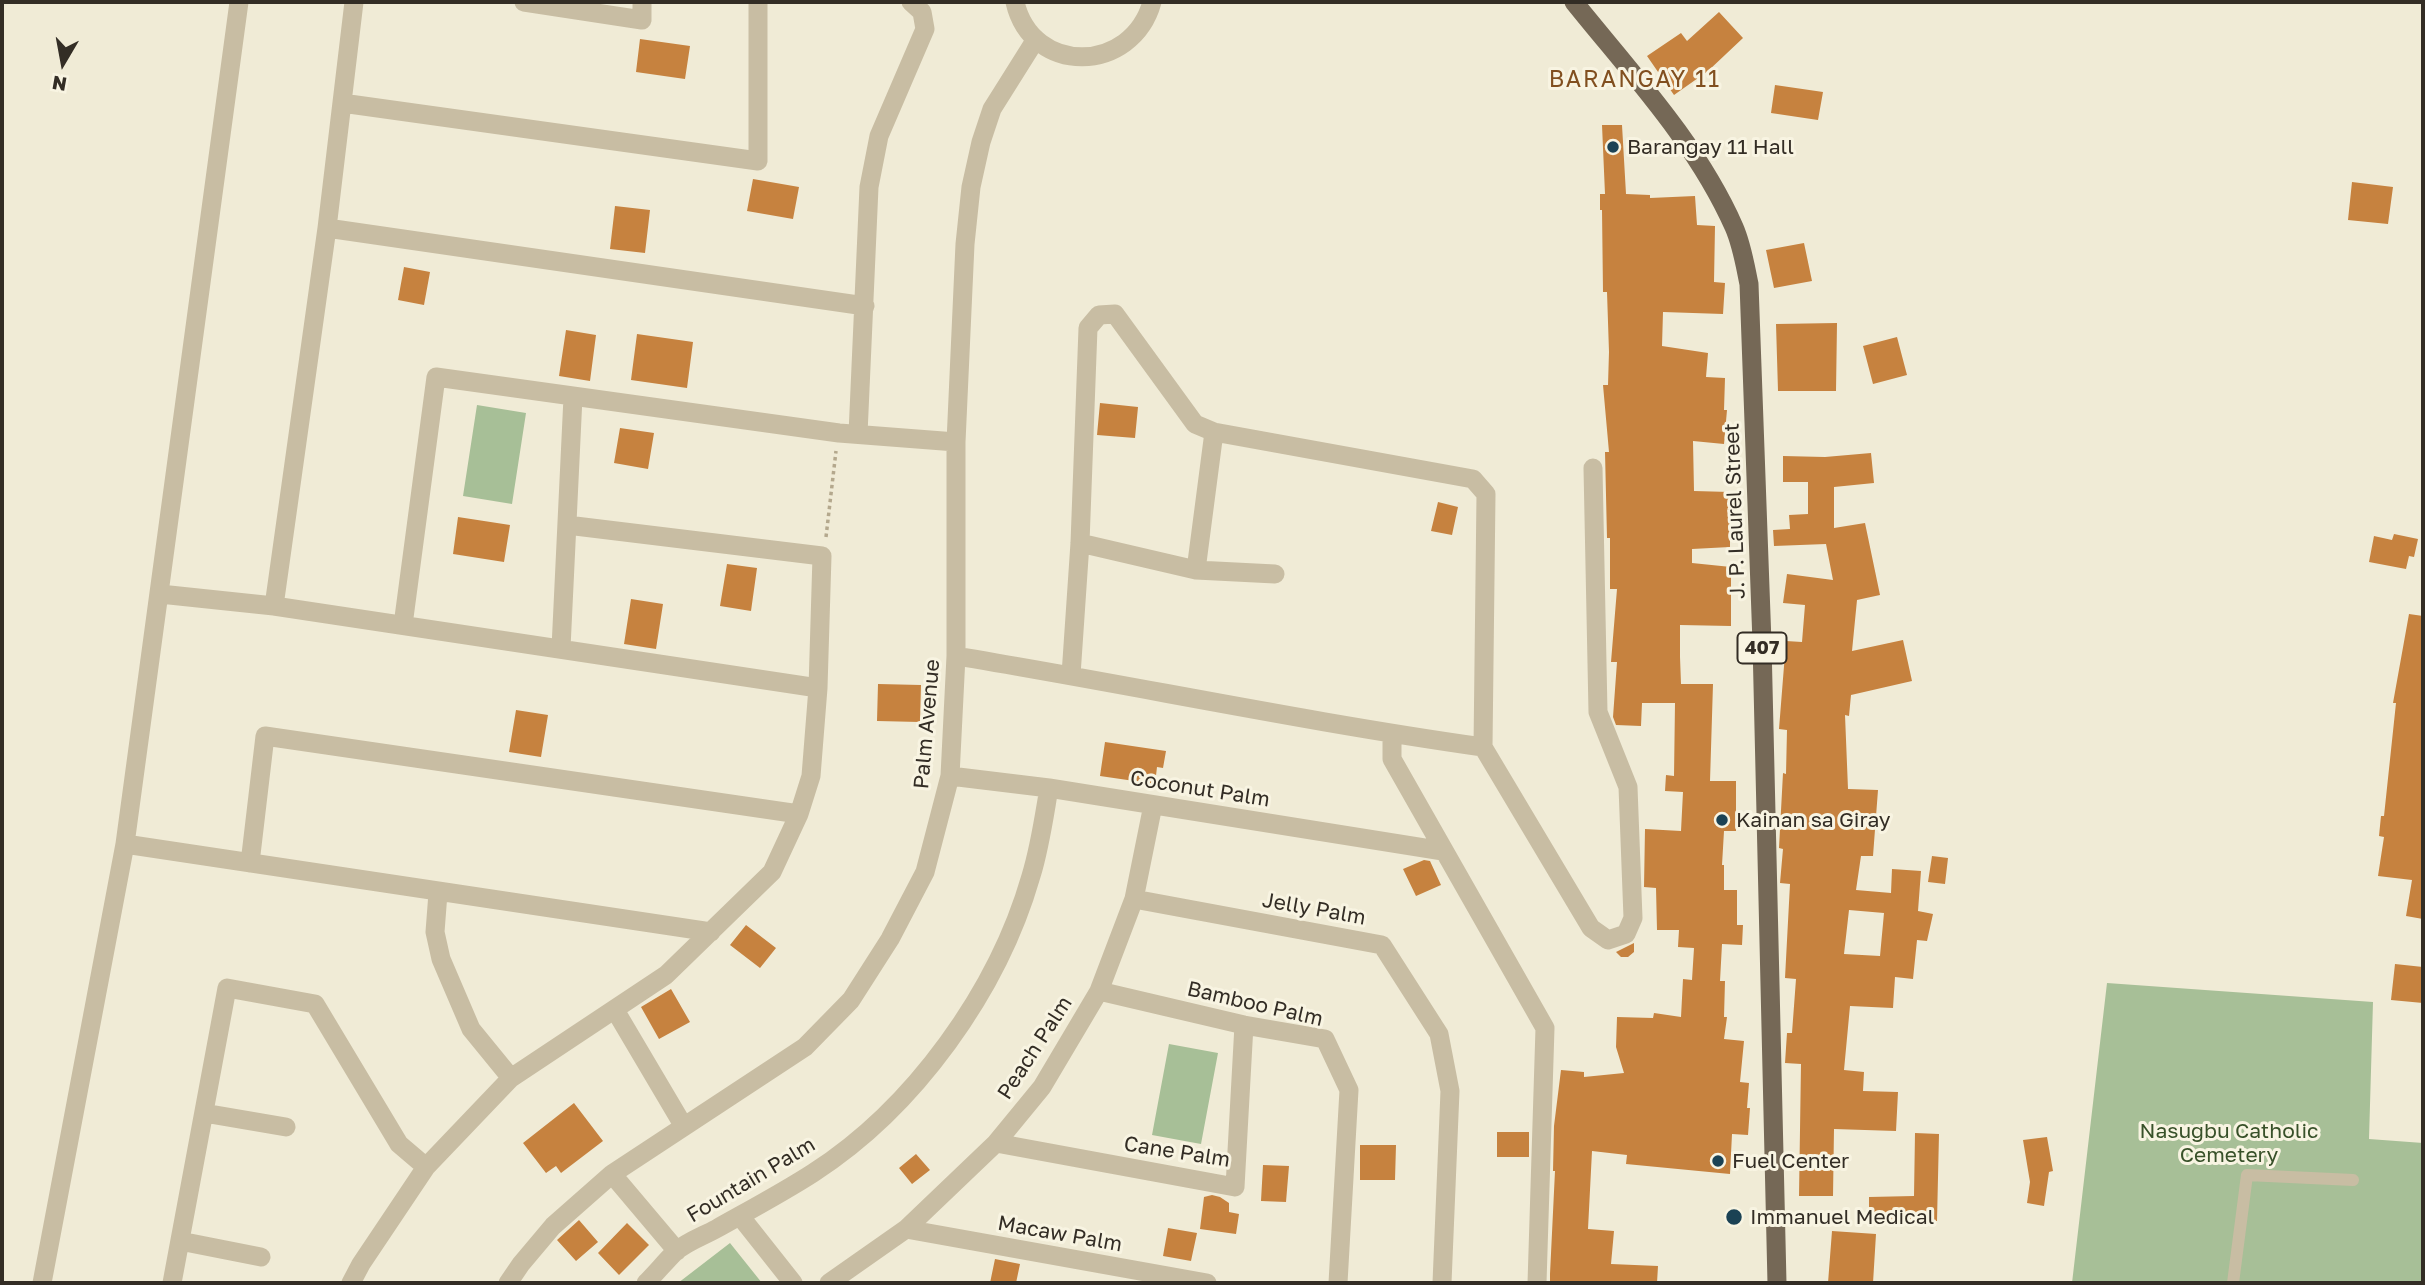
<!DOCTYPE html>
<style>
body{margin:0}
#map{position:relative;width:2425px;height:1285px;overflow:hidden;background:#f0ebd6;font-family:"Golos Text",sans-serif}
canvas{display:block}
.frame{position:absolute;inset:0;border:4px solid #332d25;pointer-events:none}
.north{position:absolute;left:28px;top:28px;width:70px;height:70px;-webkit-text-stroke:5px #f8f4e2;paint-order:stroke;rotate:190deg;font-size:19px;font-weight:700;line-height:28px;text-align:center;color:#332d25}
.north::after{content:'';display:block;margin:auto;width:24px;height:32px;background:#332d25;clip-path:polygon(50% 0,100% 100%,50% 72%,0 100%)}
</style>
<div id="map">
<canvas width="2425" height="1285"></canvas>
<div class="frame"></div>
<div class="north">N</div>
</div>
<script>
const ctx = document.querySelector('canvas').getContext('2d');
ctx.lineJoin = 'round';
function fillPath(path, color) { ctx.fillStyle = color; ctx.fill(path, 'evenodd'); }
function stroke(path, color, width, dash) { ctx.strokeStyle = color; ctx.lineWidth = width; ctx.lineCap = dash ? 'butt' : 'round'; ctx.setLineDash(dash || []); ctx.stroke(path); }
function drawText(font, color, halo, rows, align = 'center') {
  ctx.font = font + ' "Golos Text",sans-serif'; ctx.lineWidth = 6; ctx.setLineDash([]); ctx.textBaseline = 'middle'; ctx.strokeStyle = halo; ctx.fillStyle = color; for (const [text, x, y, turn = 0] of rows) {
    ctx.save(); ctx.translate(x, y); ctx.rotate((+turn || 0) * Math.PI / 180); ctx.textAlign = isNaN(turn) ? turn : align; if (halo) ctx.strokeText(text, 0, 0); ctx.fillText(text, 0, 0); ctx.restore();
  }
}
const green = new Path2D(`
 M477,405L526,413L512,504L463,496Z
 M2107,983L2373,1002L2369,1139L2423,1143V1283H2072Z
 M1169,1044L1218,1053L1201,1144L1152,1135Z
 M730,1243L762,1283H678Z`);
const building = new Path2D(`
 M1719,12L1743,38L1708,71L1674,95L1647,56L1681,33L1687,41Z
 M640,39L690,46L685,79L636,72Z
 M1775,85L1823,92L1818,120L1771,113Z
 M1602,125H1622L1626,194L1650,195V198L1695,196L1697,225L1715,226L1714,282L1725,283L1723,314L1663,312L1662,346L1708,353L1706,377L1725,378L1724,410H1727L1724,444L1693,441L1694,491L1730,492V547L1692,549V563L1731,567V626L1680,625V657L1681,684H1713L1710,781H1736V831H1724L1722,865H1724V890H1737V925H1743L1742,945L1722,944L1720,981H1725L1724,1017H1727L1724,1039L1744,1041L1740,1082L1749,1083L1747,1108H1750L1748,1135L1732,1134L1730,1174L1626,1164L1627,1155L1592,1151L1588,1229L1614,1231L1611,1264L1658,1266L1657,1283H1550V1274L1555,1171H1553L1554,1126L1561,1070L1584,1072V1077L1624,1073L1616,1047L1617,1017L1653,1018L1654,1013L1681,1017L1683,979L1692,980L1694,948L1678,947L1679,930H1657L1656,888L1644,887L1645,829L1681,831L1683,792L1665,791L1666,775L1674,776L1675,703H1642L1641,726L1616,725L1613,717L1617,662H1611L1617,589H1610V538H1607L1605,452H1609L1603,385H1608L1609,352L1607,292H1603L1602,210H1600V194H1605Z
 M753,179L799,187L793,219L747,211Z
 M2352,182L2393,187L2388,224L2348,220Z
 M615,206L650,210L645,253L610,249Z
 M1804,243L1812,281L1774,288L1766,250Z
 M404,267L430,272L424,305L398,300Z
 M1837,323L1836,391H1778L1776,324Z
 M566,330L596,335L590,381L559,376Z
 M637,334L693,342L687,388L631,380Z
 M1897,337L1907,375L1873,384L1863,346Z
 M1100,403L1138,407L1135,438L1097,435Z
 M620,428L654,433L648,469L614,463Z
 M1871,453L1874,483L1834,487V528L1865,523L1880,595L1857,600L1852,651L1903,640L1912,681L1851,695L1849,716L1845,715L1848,789L1878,790L1873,856H1861L1856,890L1891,893L1892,869L1921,871L1918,911L1933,914L1927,941L1917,940L1913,979L1895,977L1893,1008L1850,1006L1844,1070L1864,1072L1863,1091L1898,1092L1896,1131L1834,1129L1833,1196H1799L1801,1064L1785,1063L1787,1033H1792L1796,979L1785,978L1790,884L1780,883L1783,849L1779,848L1783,773L1786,774L1787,730L1779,729L1786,641L1802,642L1805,605L1783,603L1787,574L1833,580L1826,544L1774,546L1773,530L1790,529L1789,515L1808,514V482H1783V456L1825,457ZM1849,910L1884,913L1880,956L1844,954Z
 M1438,502L1458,507L1452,535L1431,531Z
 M458,517L510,525L504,562L453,554Z
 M2394,534L2418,539L2414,557L2409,556L2406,569L2369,562L2374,536L2392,540Z
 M727,564L757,568L751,611L720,606Z
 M631,599L663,604L656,649L624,644Z
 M2409,614L2423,616V919L2406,916L2412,880L2378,876L2384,837L2379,836L2381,816H2384L2396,703H2393Z
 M878,684L921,685L920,722L877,721Z
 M516,710L548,715L541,757L509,752Z
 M1105,742L1166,751L1163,768L1157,767L1155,784L1100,776Z
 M1932,856L1948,858L1945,884L1928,882Z
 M1424,860L1430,861L1441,885L1416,896L1403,869Z
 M746,925L776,948L760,968L730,945Z
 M1634,943V952L1628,957H1621L1616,952Z
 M2395,964L2423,967V1003L2391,1000Z
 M671,989L690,1022L659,1039L641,1007Z
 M574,1103L603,1141L561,1173L556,1166L546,1173L523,1143Z
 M1497,1132H1529V1157H1497Z
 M1915,1133L1939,1134L1937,1221L1869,1223V1197L1914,1196Z
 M2047,1137L2053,1171L2049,1172L2044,1206L2027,1203L2030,1182L2023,1140Z
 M1360,1145H1396L1395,1180H1360Z
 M916,1154L930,1170L912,1184L899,1168Z
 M1263,1165L1289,1166L1286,1202L1261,1201Z
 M1212,1195L1220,1197L1229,1203V1212L1239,1214L1236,1234L1200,1229L1204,1197Z
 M579,1220L598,1242L576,1261L557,1240Z
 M627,1223L649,1245L619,1275L598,1253Z
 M1168,1228L1197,1233L1191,1261L1163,1256Z
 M1832,1231L1876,1234L1873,1283H1828Z
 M995,1259L1020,1264L1016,1283H990Z`);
const path = new Path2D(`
 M826,537L836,451`);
const service = new Path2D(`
 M2233,1283L2247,1175L2353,1180`);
const minor = new Path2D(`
 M524,2L642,20V2
 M1015,2C1032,76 1132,74 1152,2
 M342,103L758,161V2
 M327,228L865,306
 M858,434L869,187L879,136L925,29L922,12L911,2
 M1080,543L1196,570L1275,574
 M1196,570L1214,432
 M160,594L274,606L818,688
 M274,606L327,228L354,2
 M403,625L436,377L839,433L956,442
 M561,648L573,397
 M956,656C1132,685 1306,722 1483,747
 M1071,675L1080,543L1088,328L1099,315L1115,314L1195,424L1214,432L1473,479L1486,494L1483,747L1591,928L1608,940L1626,934L1633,918L1628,787L1598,712L1593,468
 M1392,734V759L1545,1028L1537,1283
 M950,776L1049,788L1443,851
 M125,844L711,932
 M250,863L265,736L799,814
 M438,893L435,932L441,959L471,1029L511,1078
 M1134,899L1382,945L1439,1034L1450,1091L1442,1283
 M1099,991L1244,1025L1325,1039L1349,1090L1338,1283
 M615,1010L683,1125
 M204,1113L286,1127
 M996,1143L1235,1187L1244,1025
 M612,1174L677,1251
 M740,1216L793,1283
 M906,1229L1207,1283
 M180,1241L261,1257
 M42,1283L125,844L239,2
 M172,1283L227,988L315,1004L399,1144L426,1167
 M351,1283L361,1264L426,1167L511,1078L666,975L772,872L799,814L811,776L818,688L822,556L567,525
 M508,1283L521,1264L553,1226L612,1174L805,1047L851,1000L890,939L925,872L950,776L956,656V442L965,244L971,187L981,142L992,109L1036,39
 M646,1283C656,1273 665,1262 675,1252C686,1242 703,1236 716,1229C748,1211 782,1193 813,1173C914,1108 998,991 1031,876C1040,847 1044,817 1049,788
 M829,1283L906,1229L996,1143L1042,1087L1099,991L1134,899L1153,805`);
const primary = new Path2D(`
 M1574,2C1631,73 1697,143 1734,227C1742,245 1745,265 1749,284L1762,643L1777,1283`);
const markers = [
 [1613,147,7,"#1b4254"],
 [1722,820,7,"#1b4254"],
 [1718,1161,7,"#1b4254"],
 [1734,1217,9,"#1b4254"]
];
const shields = [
 [1762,648,49]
];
const shieldNames = [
 ["407",1762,648]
];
const poiNames = [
 ["Barangay 11 Hall",1627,147],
 ["Kainan sa Giray",1736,820],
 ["Fuel Center",1732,1161],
 ["Immanuel Medical",1750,1217]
];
const streetNames = [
 ["J. P. Laurel Street",1735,511,-92],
 ["Palm Avenue",927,724,-85],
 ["Coconut Palm",1200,789,9],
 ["Jelly Palm",1314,909,10],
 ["Bamboo Palm",1255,1004,13],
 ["Peach Palm",1035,1048,-57],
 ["Cane Palm",1177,1152,9],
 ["Fountain Palm",751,1180,-31],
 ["Macaw Palm",1060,1234,10]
];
const parkNames = [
 ["Nasugbu Catholic",2229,1131],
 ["Cemetery",2229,1155]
];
const neighbourhoodNames = [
 ["BARANGAY 11",1635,80]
];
fillPath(green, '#a7bf97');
fillPath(building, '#c6823f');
stroke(path, '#b4a88d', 3.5, [3.5, 3.5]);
stroke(service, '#c8bda3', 12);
stroke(minor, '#c8bda3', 19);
stroke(primary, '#756856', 19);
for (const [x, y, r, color] of markers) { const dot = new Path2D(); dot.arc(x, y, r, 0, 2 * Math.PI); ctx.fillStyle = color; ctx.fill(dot); stroke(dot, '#f8f4e2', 2.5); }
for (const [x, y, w] of shields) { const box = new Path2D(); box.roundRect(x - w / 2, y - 15.5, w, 31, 5); ctx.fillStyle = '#f8f4e2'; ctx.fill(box); stroke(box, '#332d25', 2); }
drawText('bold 19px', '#332d25', null, shieldNames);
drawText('21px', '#332d25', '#f8f4e2', poiNames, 'left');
drawText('21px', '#332d25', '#f8f4e2', streetNames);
drawText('21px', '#385129', '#f8f4e2', parkNames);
ctx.letterSpacing = '2px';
drawText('23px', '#814f1f', '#f8f4e2', neighbourhoodNames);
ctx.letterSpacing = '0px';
</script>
